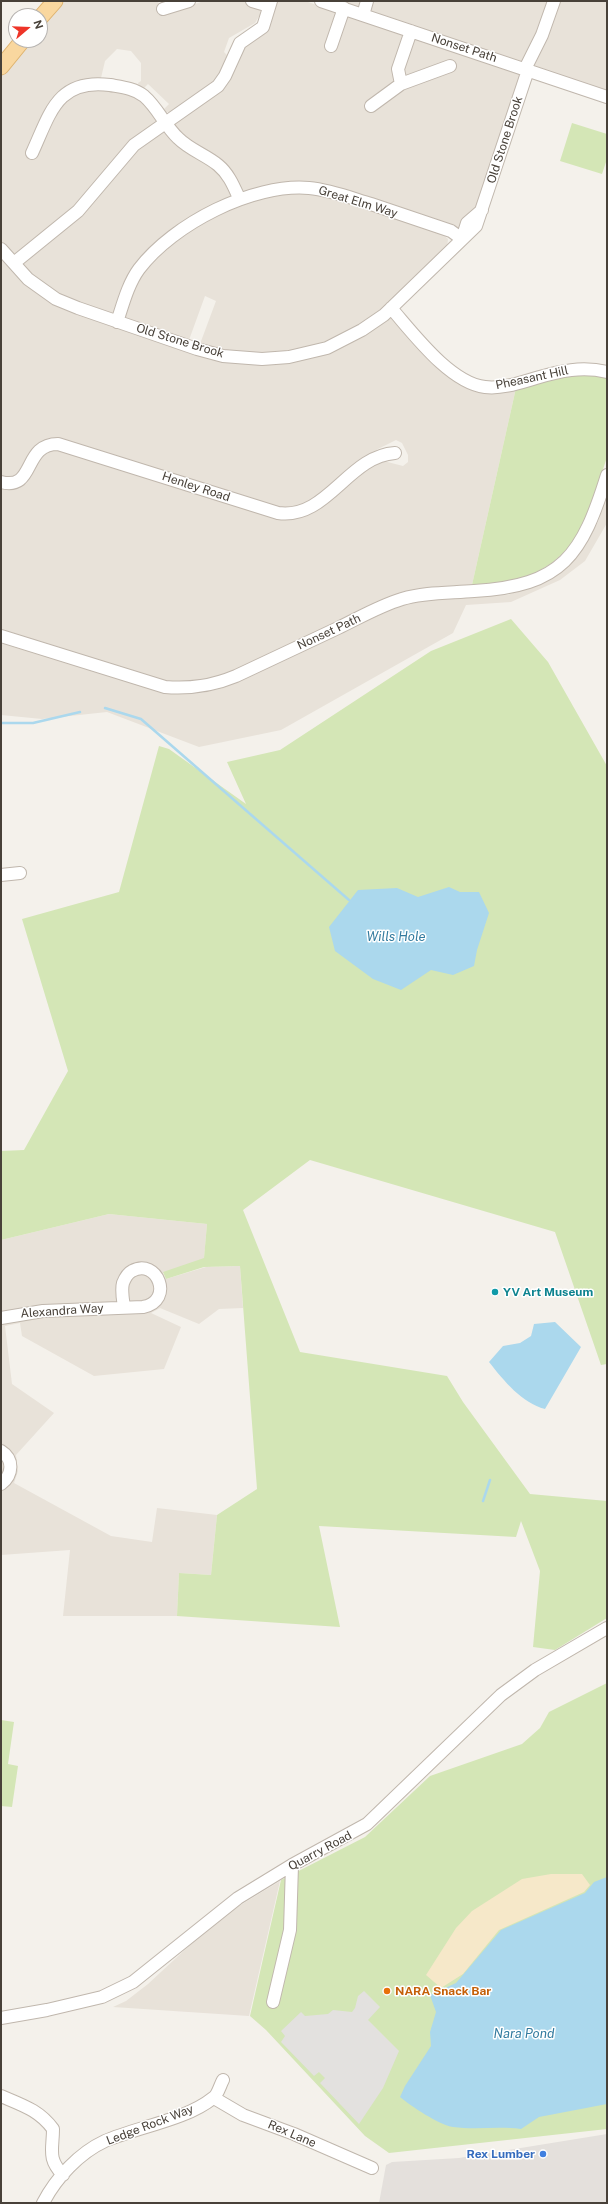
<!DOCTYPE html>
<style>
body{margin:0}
#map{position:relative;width:608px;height:2204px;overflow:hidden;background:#f4f1eb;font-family:"Public Sans",sans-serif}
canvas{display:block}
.frame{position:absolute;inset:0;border:2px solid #484139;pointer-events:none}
.north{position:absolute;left:8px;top:8px;width:40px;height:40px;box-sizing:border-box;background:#fff;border:1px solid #b6b3b0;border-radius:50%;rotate:71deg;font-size:11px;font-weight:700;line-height:16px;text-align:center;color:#484139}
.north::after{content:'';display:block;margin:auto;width:14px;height:18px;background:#ee3428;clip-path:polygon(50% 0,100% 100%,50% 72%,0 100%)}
</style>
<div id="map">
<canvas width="608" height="2204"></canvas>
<div class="frame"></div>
<div class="north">N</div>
</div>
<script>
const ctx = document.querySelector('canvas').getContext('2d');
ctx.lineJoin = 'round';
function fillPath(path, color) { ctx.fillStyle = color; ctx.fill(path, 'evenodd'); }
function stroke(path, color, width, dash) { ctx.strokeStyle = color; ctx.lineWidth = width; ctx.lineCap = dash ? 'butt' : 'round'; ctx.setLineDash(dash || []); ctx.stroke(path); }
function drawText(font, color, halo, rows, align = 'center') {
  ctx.font = font + ' "Public Sans",sans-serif'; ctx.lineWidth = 3; ctx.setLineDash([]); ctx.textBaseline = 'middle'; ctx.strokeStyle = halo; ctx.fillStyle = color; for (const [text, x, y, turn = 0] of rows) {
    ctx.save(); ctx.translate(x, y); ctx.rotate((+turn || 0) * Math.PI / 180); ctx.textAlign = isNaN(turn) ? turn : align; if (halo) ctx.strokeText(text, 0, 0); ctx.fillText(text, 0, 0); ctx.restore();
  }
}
const residential = new Path2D(`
 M62,1H158L160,12L180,9L204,1H244L259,8L261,13L255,23L229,38L224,52L227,55L222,70L216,79L203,91L172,112H166L164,109L169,104L148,84L143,89L139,87L138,83L141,81V63L131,51L117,49L105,61L101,78L79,81L59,93L56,111L68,96L88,87L137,95L158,120L136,139L73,211L17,253L11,254L1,244V75L29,40H40V27Z
 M276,1H305L523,74L480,208L461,230L347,190L243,193L173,125L180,118L222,86L243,46Z
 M334,1H607V91Z
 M162,129L216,169L232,193V197L152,251L111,316L80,307L39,284L22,264L125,158Z
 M276,192L317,193L439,231L448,239L447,248L389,315L438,365L462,383L516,388L472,585L449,586L427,589L235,671L195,683H177L158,680L1,631V486L17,488L27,483L40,453L54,447L281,519L296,518L366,468L380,460L403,466L408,462V455L402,443L396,440L378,449L312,502L289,511L60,439H49L39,443L30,456L25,469L13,479L1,477V255L42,295L197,352L216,301L205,296L189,340L122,319L125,306L146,265L172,242L209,218L242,202Z
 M607,491V523L585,561L560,580L511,602L466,605L453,633L281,730L199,747L107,712L42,719L1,715V643L162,692L184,694L202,693L223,688L244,678L380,613L410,603L452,597L508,595L559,574L577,553L598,522Z
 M109,1214L207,1224L204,1259L163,1273L166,1279L206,1267L240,1266L243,1308L219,1309L199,1324L160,1308L151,1313L181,1327L164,1369L94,1376L22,1336L20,1323L5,1326L12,1384L54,1413L16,1455L18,1471L14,1483L111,1536L152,1542L157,1508L217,1515L211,1575L179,1573L177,1616H63L70,1550L1,1555V1240Z
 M280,1881L249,2016L113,2007L126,2001L148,1984L204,1932L234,1909Z`);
const industrial = new Path2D(`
 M607,2134V2203H379L386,2165L392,2162L459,2158Z`);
const green = new Path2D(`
 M572,123L607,134V159L602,174L560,161Z
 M581,373L607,377V457L586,522L575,542L552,563L530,576L505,583L472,585L516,388Z
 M511,619L548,662L607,766V1364L601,1365L555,1232L310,1160L243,1210L300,1352L447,1376L463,1402L530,1494L607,1501V1618L555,1650L533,1647L540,1571L521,1521L516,1537L319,1526L340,1627L177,1616L179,1573L211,1575L217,1515L257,1489L240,1266L204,1267L166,1279L163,1272L204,1258L207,1224L109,1214L1,1240V1151L24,1150L68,1071L22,919L119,892L159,746L169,749L246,804L227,762L280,750L431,651Z
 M607,1683V2129L389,2153L365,2136L266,2030L250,2016L281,1880L365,1837L430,1776L522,1744L540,1728L549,1712Z
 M1,1720L14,1722L8,1764L18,1766L12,1807L1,1806Z`);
const sand = new Path2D(`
 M551,1874H582L590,1885L584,1892L499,1930L463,1974L441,1988L426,1975L456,1928L472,1911L522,1879Z`);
const parking = new Path2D(`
 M364,1991L380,2007L368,2020L399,2051L383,2088L359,2124L320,2083L325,2078L319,2072L314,2076L281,2042L285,2036L281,2031L301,2012L305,2016L328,2014L333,2010L352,2012L355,2008L358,1996Z`);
const water = new Path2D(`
 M449,887L460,892H479L489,913L477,950L474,966L453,975L431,970L401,990L373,979L335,951L329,927L358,890L397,888L418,897Z
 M555,1322L581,1347L545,1409C522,1403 504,1381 489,1362L503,1346L520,1343L531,1336L534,1324Z
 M607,1877V2104L539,2117L521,2129C498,2126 476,2130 453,2127C439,2125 411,2106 400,2097L405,2086L431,2046L430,2032L436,2012L430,1995L456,1983L501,1930L585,1893L594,1882Z`);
const stream = new Path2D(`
 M105,708L141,719L349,900
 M1,723H33L80,712
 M483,1501L490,1480`);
const minor = new Path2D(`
 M252,1L269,6
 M321,1L607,97
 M163,9L189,1
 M363,15L367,1
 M331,46L344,8
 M525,69L542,35L554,1
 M401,84L398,69L411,31
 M371,106L401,84L450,66
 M32,153C50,114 57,78 110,85C121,87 134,88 144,96C158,108 165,126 178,138C190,150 206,155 218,165C229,174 234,187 239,198
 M462,239L467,223L482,210
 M1,249L28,279L56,299L78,308L197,349L223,356L262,359L289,357L327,348L362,330L384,315L476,226L528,70
 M14,263L78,211L134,145L218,86L225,76L240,43L263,27L271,1
 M391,308C413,333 450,383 485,387C502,389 519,383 536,378C560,371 582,366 607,372
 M117,322C123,304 128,284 139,269C173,224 253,183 309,188C331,190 351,198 371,204C398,213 425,222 451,231L462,239
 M1,482C36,491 22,444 58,444L278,513C327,520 348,456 395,453
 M1,636L165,687C191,689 212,686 236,676C270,660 304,644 338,628C359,618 379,606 402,599C425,592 450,593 474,591C563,586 582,555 607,475
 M1,875L20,873
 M1,1318L43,1311L143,1307C175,1301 157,1257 132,1271C128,1273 125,1278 123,1283C121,1290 123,1300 124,1307
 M1,1451C14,1459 13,1475 1,1484
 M273,2002L290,1930L292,1865
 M1,2018L47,2010L102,1997L133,1982L238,1898L292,1865L367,1824L501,1695L535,1670L607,1628
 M1,2096C22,2105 39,2110 53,2129C53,2150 47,2158 63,2175
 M214,2098L243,2115L294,2134L372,2168
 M43,2203C56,2178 79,2153 105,2141C137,2127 186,2120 213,2098C218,2095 220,2085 223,2080`);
const major = new Path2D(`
 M40,18L55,1
 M1,67L23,40`);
const markers = [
 [495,1292,4,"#0f9aa8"],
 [387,1991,4,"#e8710a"],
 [543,2154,4,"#3f7fe0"]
];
const streetNames = [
 ["Nonset Path",464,48,18],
 ["Old Stone Brook",505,140,-72],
 ["Great Elm Way",358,202,17],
 ["Old Stone Brook",180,341,17],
 ["Pheasant Hill",532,378,-12],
 ["Henley Road",196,487,18],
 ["Nonset Path",329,632,-25],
 ["Alexandra Way",62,1311,-4],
 ["Quarry Road",320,1851,-28],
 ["Ledge Rock Way",150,2125,-21],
 ["Rex Lane",292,2134,23]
];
const cultureNames = [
 ["YV Art Museum",503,1292]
];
const foodNames = [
 ["NARA Snack Bar",395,1991]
];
const shopNames = [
 ["Rex Lumber",535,2154]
];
const waterNames = [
 ["Wills Hole",396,937],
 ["Nara Pond",524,2034]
];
fillPath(residential, '#e8e2d9');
fillPath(industrial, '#e4e0dc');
fillPath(green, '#d4e6b6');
fillPath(sand, '#f6e8c9');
fillPath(parking, '#e3e1df');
fillPath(water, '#abd8ed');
stroke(stream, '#abd8ed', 2.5);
stroke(minor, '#c0b7ad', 14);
stroke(major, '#deb36f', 17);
stroke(minor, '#fff', 12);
stroke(major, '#f9d79f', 15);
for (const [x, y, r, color] of markers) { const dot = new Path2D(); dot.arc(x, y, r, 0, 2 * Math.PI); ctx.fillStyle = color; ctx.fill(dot); stroke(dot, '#fff', 1.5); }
drawText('12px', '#484139', '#fff', streetNames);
drawText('bold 12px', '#0d838f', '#fff', cultureNames, 'left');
drawText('bold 12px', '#c56008', '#fff', foodNames, 'left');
drawText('bold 12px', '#366cbe', '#fff', shopNames, 'right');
drawText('italic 13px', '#337b9f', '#fff', waterNames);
</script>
